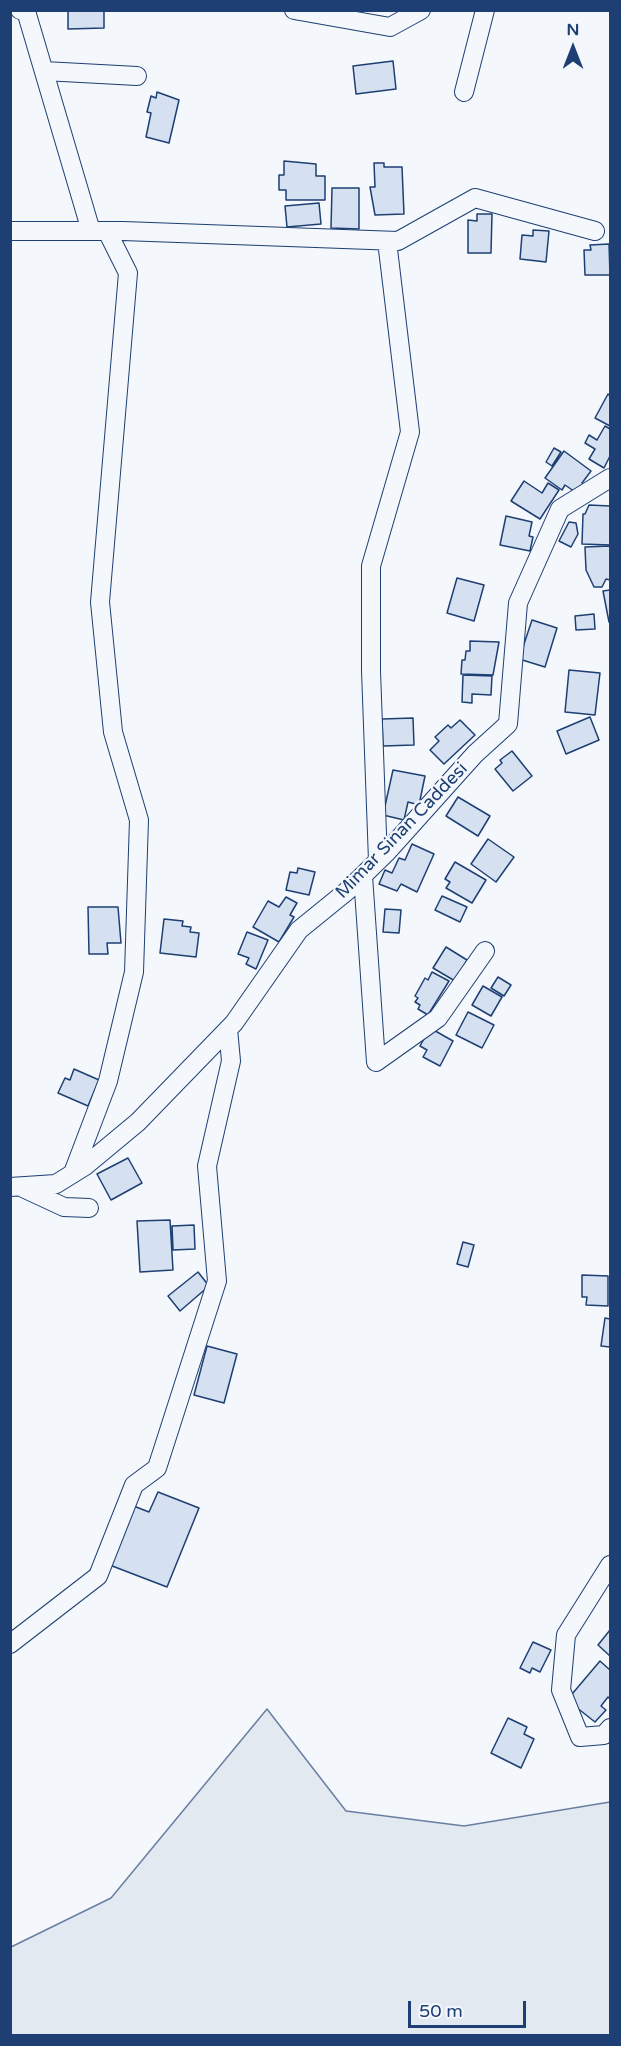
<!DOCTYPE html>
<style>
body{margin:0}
#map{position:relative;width:621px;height:2046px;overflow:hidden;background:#f4f7fb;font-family:"Varela Round",sans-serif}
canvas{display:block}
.frame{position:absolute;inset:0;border:12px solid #1d3f73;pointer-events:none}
.north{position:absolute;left:543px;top:18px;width:60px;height:60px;-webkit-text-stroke:4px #f4f7fb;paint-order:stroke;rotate:0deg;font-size:16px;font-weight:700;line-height:24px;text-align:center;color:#1d3f73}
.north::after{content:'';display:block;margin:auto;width:21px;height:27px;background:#1d3f73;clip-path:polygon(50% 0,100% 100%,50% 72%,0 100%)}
.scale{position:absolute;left:408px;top:2001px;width:118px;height:27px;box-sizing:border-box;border:3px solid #1d3f73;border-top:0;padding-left:8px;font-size:18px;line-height:21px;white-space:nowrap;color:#1d3f73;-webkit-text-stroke:4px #f4f7fb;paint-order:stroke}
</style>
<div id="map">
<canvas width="621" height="2046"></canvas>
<div class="frame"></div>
<div class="north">N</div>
<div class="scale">50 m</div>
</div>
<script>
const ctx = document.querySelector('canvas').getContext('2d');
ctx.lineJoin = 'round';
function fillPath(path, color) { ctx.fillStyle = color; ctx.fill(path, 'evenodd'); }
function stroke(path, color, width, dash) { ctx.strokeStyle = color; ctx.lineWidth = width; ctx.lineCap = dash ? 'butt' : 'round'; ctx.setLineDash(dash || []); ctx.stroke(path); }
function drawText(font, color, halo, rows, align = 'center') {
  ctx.font = font + ' "Varela Round",sans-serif'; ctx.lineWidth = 4.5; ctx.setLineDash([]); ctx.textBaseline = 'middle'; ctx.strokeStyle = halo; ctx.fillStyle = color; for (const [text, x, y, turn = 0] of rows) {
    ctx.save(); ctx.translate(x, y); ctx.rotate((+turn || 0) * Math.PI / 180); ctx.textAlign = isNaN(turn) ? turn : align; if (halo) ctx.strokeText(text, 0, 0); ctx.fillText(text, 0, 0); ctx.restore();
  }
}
const green = new Path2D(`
 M267,1709L346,1811L464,1826L610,1802V2035H11V1947L111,1898Z`);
const building = new Path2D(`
 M68,10H104V28L68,29Z
 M393,61L396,89L356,94L353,66Z
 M157,92L179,100L169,143L146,137L151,113L147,112L151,96L156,98Z
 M284,161L316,164V176H325V200H286V190H279V175H284Z
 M374,163H384V167H402L404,214L375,215L370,187H375Z
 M332,188H359V229L331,228Z
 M319,203L321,224L287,227L285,206Z
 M477,214H492L491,253H468V220L477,221Z
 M533,230L549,231L546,262L520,259L522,235L533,236Z
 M609,244L610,275H585L584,250H591L590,245Z
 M608,394L610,396V426L595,418Z
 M605,426L610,429V456L604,468L589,459L595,449L585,443L589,435L597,440Z
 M554,448L561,452L552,466L546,462Z
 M564,451L591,471L582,483L585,485L578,494L565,485L562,490L545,478Z
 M524,481L542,493L548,483L559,490L540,519L511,501Z
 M589,505L610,506V545L582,544L583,514H585Z
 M506,516L532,522L529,536L533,537L530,551L500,545Z
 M569,522L576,523L578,534L571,547L559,541Z
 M610,546V580L606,579L602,587H594L586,570L585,547Z
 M457,578L484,585L474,621L447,613Z
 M610,590V622H609L603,591Z
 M594,614L595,629L576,630L575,616Z
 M532,620L557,628L545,667L519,659Z
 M470,641L499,642L493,675L461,674L462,660H465L466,651H470Z
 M569,670L600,673L595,715L565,712Z
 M463,675L492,676L491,695L472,694V703L462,702Z
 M590,717L599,740L566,754L557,731Z
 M413,718L414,745L383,746L382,719Z
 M460,720L475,735L444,764L430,750L439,741L435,737L448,725L451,728Z
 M512,751L532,776L513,791L495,769L502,763L500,760Z
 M393,770L425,776L419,805L408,802L404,820L383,815Z
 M458,797L490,816L478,836L446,816Z
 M488,839L514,857L496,882L471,864Z
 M412,844L434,854L417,892L401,884L397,891L379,884L385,870L392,873L399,858L405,860Z
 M455,862L486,880L472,903L446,888L450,882L445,879Z
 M298,868L315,872L309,895L286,890L290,872L297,873Z
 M442,896L467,907L460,922L435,910Z
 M286,897L297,903L290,915L294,917L279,942L253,927L268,901L279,907Z
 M88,907H118L121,943H107L108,954H89Z
 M385,909L401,910L399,933L383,932Z
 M164,919L183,921L182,926L191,927L190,932L199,933L196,957L160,953Z
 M247,932L268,940L256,969L246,964L249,958L238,954Z
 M446,947L467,960L455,981L433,968Z
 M432,972L449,981L428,1015L418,1009L420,1005L415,1002L418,998L415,996L425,978L428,980Z
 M498,977L511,985L504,996L491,988Z
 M483,986L502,997L491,1016L472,1005Z
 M468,1012L494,1025L482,1048L456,1035Z
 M430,1028L453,1041L440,1066L423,1057L427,1050L420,1046Z
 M74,1069L99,1080L88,1106L58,1093L65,1078L70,1080Z
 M128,1158L142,1183L111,1200L97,1174Z
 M170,1220L173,1270L140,1272L137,1221Z
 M194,1225L195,1249L173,1250L172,1226Z
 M463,1242L474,1245L468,1267L457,1264Z
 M198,1272L209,1286L180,1311L168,1296Z
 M582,1275L608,1276V1306L586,1305L587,1297H582Z
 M605,1318L610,1319V1347L601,1346Z
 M207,1346L237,1354L224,1403L194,1395Z
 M158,1492L199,1508L167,1587L107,1564L131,1505L149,1512Z
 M610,1630V1656L598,1645Z
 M533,1642L551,1650L540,1672L532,1668L530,1673L520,1668Z
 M600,1661L610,1670V1699L608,1697L601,1706L606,1710L595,1722L567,1700Z
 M508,1718L527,1727L524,1734L534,1739L521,1768L491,1753Z`);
const minor = new Path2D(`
 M20,10L26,11L91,231
 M294,10L390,27L421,10
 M44,71L137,76
 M464,92L485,10
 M10,231H123L398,241L475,198L595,231
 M378,861L371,671V566L410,432L387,241
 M363,876L376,1062L438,1018L485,951
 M73,1173L108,1081L134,972L139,820L113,732L100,602L128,273L107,231
 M10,1187L56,1184L85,1166L138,1122L234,1023L299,930L347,891L387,852L475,754L508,724L518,603L560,509L610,478
 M23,1188L64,1207L89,1208
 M610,1565L566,1635L561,1690L580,1737L604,1735L610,1728
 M10,1644L98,1576L134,1485L157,1468L217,1281L207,1166L231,1061L228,1029`);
const streetNames = [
 ["Mimar Sinan Caddesi",402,831,-46]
];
fillPath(green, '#e3e9f0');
stroke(green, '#687fa3', 1.5);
fillPath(building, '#d5e0f0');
stroke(building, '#1d3f73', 1.5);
stroke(minor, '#1d3f73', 20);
stroke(minor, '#f4f7fb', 18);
drawText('18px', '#1d3f73', '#f4f7fb', streetNames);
</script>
